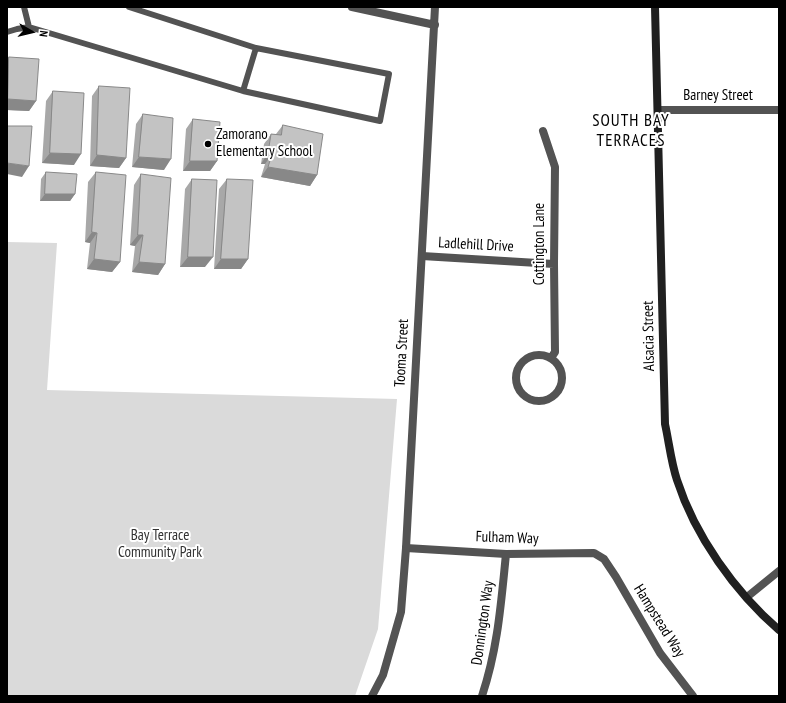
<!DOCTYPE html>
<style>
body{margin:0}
#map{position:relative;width:786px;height:703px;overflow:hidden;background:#fff;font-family:"PT Sans Narrow",sans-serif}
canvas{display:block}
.frame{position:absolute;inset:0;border:8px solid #000;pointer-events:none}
.north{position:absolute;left:12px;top:12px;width:40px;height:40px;-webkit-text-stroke:3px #fff;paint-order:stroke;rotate:98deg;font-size:11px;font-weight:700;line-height:16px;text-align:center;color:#000}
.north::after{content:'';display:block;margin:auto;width:14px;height:18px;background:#000;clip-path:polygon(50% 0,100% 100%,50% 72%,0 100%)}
</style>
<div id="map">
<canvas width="786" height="703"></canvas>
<div class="frame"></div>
<div class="north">N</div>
</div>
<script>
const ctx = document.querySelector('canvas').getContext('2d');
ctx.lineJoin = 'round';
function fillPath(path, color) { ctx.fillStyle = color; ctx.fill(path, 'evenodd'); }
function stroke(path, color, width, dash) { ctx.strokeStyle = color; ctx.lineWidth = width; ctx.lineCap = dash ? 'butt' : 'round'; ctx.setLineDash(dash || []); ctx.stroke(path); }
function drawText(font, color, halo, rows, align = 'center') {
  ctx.font = font + ' "PT Sans Narrow",sans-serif'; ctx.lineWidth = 4; ctx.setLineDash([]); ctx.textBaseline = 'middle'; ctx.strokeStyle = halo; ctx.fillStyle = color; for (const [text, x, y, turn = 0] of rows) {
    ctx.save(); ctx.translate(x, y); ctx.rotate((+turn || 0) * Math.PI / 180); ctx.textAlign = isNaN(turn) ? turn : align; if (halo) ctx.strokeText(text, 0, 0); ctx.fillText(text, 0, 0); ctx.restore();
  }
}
const green = new Path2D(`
 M7,242L57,243L47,390L397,399L378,629L355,696H7Z`);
const service = new Path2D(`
 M24,7L29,27L243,91L380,121L389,74L256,48L129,7
 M7,32L17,29L29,27
 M243,91L256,48`);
const minor = new Path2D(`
 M658,110H779
 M543,131L555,167L554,264L555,352L551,358
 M422,256L554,264
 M516 378a23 23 0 1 1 46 0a23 23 0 1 1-46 0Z
 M406,548L506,554L594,553L604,559L616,577L660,653L693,696
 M747,597L779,571
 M482,696C498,648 501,603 506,554`);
const tertiary = new Path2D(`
 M352,7L435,25
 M372,696L383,675L401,612L406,548L435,7`);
const secondary = new Path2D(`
 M655,7L665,424C669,442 671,462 677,480C695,536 735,592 779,630`);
const wall = new Path2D(`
 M9,57L36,101L29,111L7,110V59Z
 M99,86L126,158L119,168L90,166L92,96Z
 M53,91L74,165L42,163L46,101Z
 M143,114L164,170L132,167L136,124Z
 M193,119L217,161L210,171H183L186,129Z
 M283,125L317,175L310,186L261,177L265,164H261L264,144L271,134H276Z
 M46,172L75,194L70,201H40L41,179Z
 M96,172L120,262L112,272L87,269L90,243L85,242L88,182Z
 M141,174L165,264L158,275L132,272L135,246L130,245L134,185Z
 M192,179L205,267H180L185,189Z
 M227,179L248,259L241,269H214L219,189Z`);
const shadedWall = new Path2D(`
 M8,99L36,101L29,111L7,110V100Z
 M50,153L81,154L74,165L42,163Z
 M268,153L272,154L265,164H261Z
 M97,155L126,158L119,168L90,166Z
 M139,157L171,159L164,170L132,167Z
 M190,161H217L210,171H183Z
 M7,163L29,166L22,177L7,174Z
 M268,167L317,175L310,186L261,177Z
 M45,194H75L70,201H40Z
 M92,232L97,233L90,243L85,242Z
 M138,235H143L135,246L130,245Z
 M188,257H213L205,267H180Z
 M94,259L120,262L112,272L87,269Z
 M221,259H248L241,269H214Z
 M139,262L165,264L158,275L132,272Z`);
const building = new Path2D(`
 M9,57L39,59L36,101L8,99Z
 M99,86L130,88L126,158L97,155Z
 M53,91L84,93L81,154L50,153Z
 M143,114L173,118L171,159L139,157Z
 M193,119L220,122L217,161H190Z
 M283,125L323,134L317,175L268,167L272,154L268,153L271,134L281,135Z
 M7,126H32L29,166L7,163Z
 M46,172L77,174L75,194H45Z
 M96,172L126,175L120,262L94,259L97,233L92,232Z
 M141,174L171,178L165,264L139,262L143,235H138Z
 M192,179L217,180L213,257H188Z
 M227,179L253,180L248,259H221Z`);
const markers = [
 [208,144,4,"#000"]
];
const streetNames = [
 ["Barney Street",718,96],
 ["Cottington Lane",540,244,-90],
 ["Ladlehill Drive",476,245,3],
 ["Alsacia Street",649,336,-91],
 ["Tooma Street",402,353,-87],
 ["Fulham Way",507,538,2],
 ["Hampstead Way",659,621,58],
 ["Donnington Way",483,623,-82]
];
const poiNames = [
 ["Zamorano",216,135],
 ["Elementary School",216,152]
];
const parkNames = [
 ["Bay Terrace",160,536],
 ["Community Park",160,553]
];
const quarterNames = [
 ["SOUTH BAY",631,121],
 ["TERRACES",631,141]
];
fillPath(green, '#dadada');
stroke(service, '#535353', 6);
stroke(minor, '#535353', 8);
stroke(tertiary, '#535353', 8);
stroke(secondary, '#202020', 8);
fillPath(wall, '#a8a8a8');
fillPath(shadedWall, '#888');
fillPath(building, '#c3c3c3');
stroke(building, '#888', 1);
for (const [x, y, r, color] of markers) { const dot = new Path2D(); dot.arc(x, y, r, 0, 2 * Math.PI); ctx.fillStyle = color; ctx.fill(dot); stroke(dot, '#fff', 1.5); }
drawText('15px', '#000', '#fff', streetNames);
drawText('15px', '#000', '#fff', poiNames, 'left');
drawText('15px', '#313131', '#fff', parkNames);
ctx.letterSpacing = '1px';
drawText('17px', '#000', '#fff', quarterNames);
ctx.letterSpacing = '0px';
</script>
